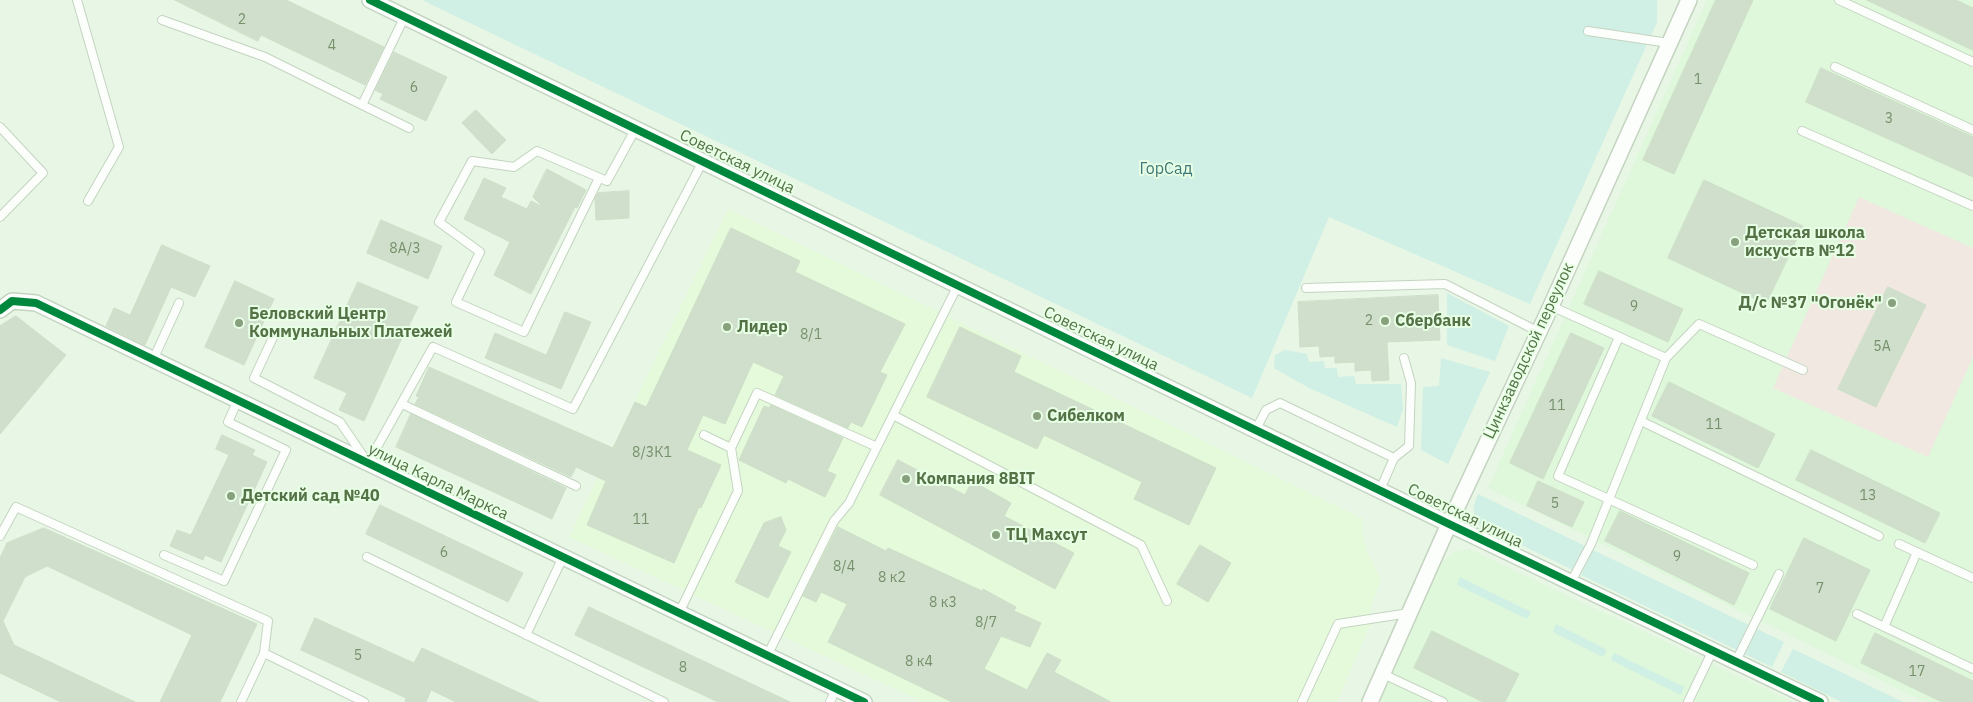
<!DOCTYPE html>
<meta charset="utf-8">
<style>
body{margin:0}
canvas{display:block;background:#e7f6e5}
</style>
<canvas width="1973" height="702"></canvas>
<script>
const ctx = document.querySelector('canvas').getContext('2d');
ctx.lineJoin = 'round';
function fillPath(path, color) { ctx.fillStyle = color; ctx.fill(path, 'evenodd'); }
function stroke(path, color, width, dash) { ctx.strokeStyle = color; ctx.lineWidth = width; ctx.lineCap = dash ? 'butt' : 'round'; ctx.setLineDash(dash || []); ctx.stroke(path); }
function drawText(font, color, halo, rows, align = 'center') {
  ctx.font = font + ' "IBM Plex Sans",sans-serif'; ctx.lineWidth = 4; ctx.setLineDash([]); ctx.textBaseline = 'middle'; ctx.strokeStyle = halo; ctx.fillStyle = color; for (const [text, x, y, turn = 0] of rows) {
    ctx.save(); ctx.translate(x, y); ctx.rotate((+turn || 0) * Math.PI / 180); ctx.textAlign = isNaN(turn) ? turn : align; if (halo) ctx.strokeText(text, 0, 0); ctx.fillText(text, 0, 0); ctx.restore();
  }
}
const residential = new Path2D(`
 M1707,0H1973V702H1926L1488,488Z
 M1469,549L1793,702H1380L1443,561L1455,552Z`);
const commercial = new Path2D(`
 M728,209L1363,519L1362,533L1367,551L1381,580L1371,606V623L1337,702H923L569,537Z`);
const education = new Path2D(`
 M1859,197L1973,248V357L1928,457L1773,388Z`);
const green = new Path2D(`
 M422,0H1657V22L1530,304L1329,217L1252,398Z
 M1447,293L1509,326L1495,361L1447,345Z
 M1285,350L1307,354L1309,362L1324,361L1325,368H1337L1338,377L1354,376L1356,384H1401L1403,409L1397,427L1309,388L1274,368L1275,355Z
 M1441,358L1490,372L1448,464L1421,450L1423,387L1439,386Z
 M1478,494L1585,546L1573,570L1480,525C1471,513 1473,507 1478,494Z
 M1593,550L1784,642L1772,667L1581,575Z
 M1460,577L1531,612L1527,619L1457,585Z
 M1556,624L1607,650L1603,657L1553,632Z
 M1793,649L1903,702H1842L1781,672Z
 M1614,653L1684,687L1681,695L1611,660Z`);
const building = new Path2D(`
 M175,0H286L384,47L365,85L261,35L258,41Z
 M1716,0H1753L1674,174L1643,160Z
 M1867,0H1956L1973,8V50Z
 M394,52L447,77L426,121L380,99L383,94L375,90Z
 M1821,68L1973,137V177L1806,102Z
 M476,110L506,140L492,154L462,123Z
 M547,169L586,190L577,208L575,207L531,294L494,275L510,242L464,219L484,178L506,188L501,197L527,209L531,201L543,207L533,197Z
 M1704,180L1803,226L1766,304L1668,258Z
 M629,191V218L596,220L595,198L598,193Z
 M381,220L442,246L428,279L367,253Z
 M731,228L800,261L795,272L905,324L880,372L887,375L862,427L851,422L848,428L775,395L784,376L753,362L725,424L703,415L687,450L721,465L701,508L699,507L674,563L587,525L606,481L576,467L571,477L415,404L419,397L416,396L429,367L613,448L635,402L646,407Z
 M162,245L210,266L195,297L171,287L145,345L106,326L114,308L130,315Z
 M1599,271L1683,309L1668,342L1584,304Z
 M235,281L274,299L244,365L205,347Z
 M358,282L418,307L407,330L406,329L364,421L339,410L347,393L314,378Z
 M1888,287L1926,305L1876,407L1838,389Z
 M1438,295L1440,340L1387,342L1389,380L1372,381L1371,370L1355,371V362L1335,363V356L1320,357L1319,346L1300,347L1298,302Z
 M565,312L591,322L561,389L485,358L495,333L546,355Z
 M16,316L66,355L0,434V326Z
 M960,327L1021,356L1014,372L1216,468L1189,525L1134,499L1142,482L1044,435L1037,449L927,397Z
 M1571,333L1604,348L1543,479L1510,463Z
 M1669,382L1775,434L1758,468L1652,416Z
 M771,405L843,438L827,471L836,475L825,497L788,479L786,483L739,460L764,406L769,408Z
 M411,414L566,488L552,519L396,447Z
 M222,435L255,450L252,455L267,462L221,562L205,555L203,560L170,546L177,530L191,535L229,455L216,449Z
 M1811,450L1940,513L1925,543L1796,480Z
 M898,460L965,495L972,481L1011,503L1004,516L1074,553L1055,589L880,495Z
 M1538,481L1584,502L1572,527L1527,506Z
 M380,505L523,573L508,602L366,534Z
 M1620,511L1749,573L1734,605L1605,541Z
 M781,517L786,530L778,546L791,552L768,598L735,582L764,523Z
 M838,527L886,551L888,548L982,591L983,589L1016,607L1014,611L1041,623L1030,647L1001,636L984,669L1027,690L1047,653L1061,660L1054,672L1111,702H952L828,642L847,604L821,592L816,602L803,596Z
 M44,528L257,624L220,702H160L192,635L47,566L25,577L3,621L14,645L135,702H61L0,673V558L7,543Z
 M1804,538L1870,570L1836,641L1770,609Z
 M1200,545L1231,563L1208,602L1177,584Z
 M589,607L790,702H718L575,635Z
 M315,618L414,663L422,648L539,702H456L431,690L426,702H405L406,698L301,650Z
 M1432,631L1519,674L1505,702H1483L1414,668Z
 M1875,633L1973,681V702H1942L1861,663Z`);
const service = new Path2D(`
 M77,0L119,147L88,201
 M1839,0L1973,62
 M162,20L265,57L362,105L405,16
 M1588,31L1669,43
 M1835,67L1973,130
 M362,105L409,128
 M0,127L43,173L0,217
 M1802,131L1973,206
 M599,178L524,332L456,302L480,252L439,222L472,161L514,167L537,151L607,181L636,128
 M1306,288L1445,284L1539,332
 M1551,306L1666,358L1591,544L1571,582
 M275,333L254,378L340,422L368,463L433,347L573,409L703,161
 M1619,337L1558,476L1753,565
 M1666,358L1699,324L1803,370
 M153,360L179,303
 M402,404L576,486
 M893,415L1141,545L1167,601
 M1641,421L1879,536
 M1256,429L1266,410L1280,403L1394,458L1380,490
 M704,435L731,448
 M1394,458L1409,446L1411,383L1404,358
 M0,536L16,507L268,621L264,653L364,702
 M1899,544L1973,578
 M164,555L224,581L286,450L228,422L238,400
 M367,557L664,702
 M679,613L738,491L731,448L757,393L877,447
 M1857,614L1973,669
 M1884,627L1917,552
 M526,635L563,557
 M767,656L834,521L849,503L958,285
 M1736,661L1779,574
 M1383,674L1443,702
 M241,702L264,653
 M830,702L836,689
 M1302,702L1338,624L1409,613
 M1688,702L1713,650`);
const minor = new Path2D(`
 M370,0L1449,524L1820,702
 M0,310L12,301L36,303L864,702
 M1370,702L1449,524L1551,306L1689,0`);
const cycleway = new Path2D(`
 M370,0L1449,524L1820,702
 M0,310L12,301L36,303L864,702`);
const markers = [
 [1735,242,5,"#88a07e"],
 [1892,303,5,"#88a07e"],
 [1385,321,5,"#88a07e"],
 [239,323,5,"#88a07e"],
 [727,327,5,"#88a07e"],
 [1037,416,5,"#88a07e"],
 [906,479,5,"#88a07e"],
 [231,496,5,"#88a07e"],
 [996,535,5,"#88a07e"]
];
const numberNames = [
 ["2",242,20],
 ["4",332,46],
 ["1",1698,80],
 ["6",414,88],
 ["3",1889,119],
 ["8А/3",405,249],
 ["9",1634,307],
 ["2",1369,321],
 ["8/1",811,335],
 ["5А",1882,347],
 ["11",1557,406],
 ["11",1714,425],
 ["8/3К1",652,453],
 ["13",1868,496],
 ["5",1555,504],
 ["11",641,520],
 ["6",444,553],
 ["9",1677,557],
 ["8/4",844,567],
 ["8 к2",892,578],
 ["7",1820,589],
 ["8 к3",943,603],
 ["8/7",986,623],
 ["5",358,656],
 ["8 к4",919,662],
 ["8",683,668],
 ["17",1917,672]
];
const streetNames = [
 ["Советская улица",737,162,26],
 ["Советская улица",1101,339,26],
 ["Цинкзаводской переулок",1529,351,-65],
 ["улица Карла Маркса",438,482,26],
 ["Советская улица",1465,516,26]
];
const parkNames = [
 ["ГорСад",1166,169]
];
const poiNames = [
 ["Детская школа",1745,233],
 ["искусств №12",1745,251],
 ["Д/с №37 \"Огонёк\"",1882,303,"right"],
 ["Беловский Центр",249,314],
 ["Коммунальных Платежей",249,332],
 ["Сбербанк",1395,321],
 ["Лидер",737,327],
 ["Сибелком",1047,416],
 ["Компания 8BIT",916,479],
 ["Детский сад №40",241,496],
 ["ТЦ Махсут",1006,535]
];
fillPath(residential, '#dff8db');
fillPath(commercial, '#e5fadb');
fillPath(education, '#f0e8e1');
fillPath(green, '#d0efe5');
fillPath(building, '#cfdfcb');
stroke(building, '#cedfc8', 1);
stroke(service, '#c5d4c1', 10);
stroke(minor, '#c5d4c1', 18);
stroke(service, '#fbfefb', 8);
stroke(minor, '#fbfefb', 15);
stroke(cycleway, '#00873e', 8);
for (const [x, y, r, color] of markers) { const dot = new Path2D(); dot.arc(x, y, r, 0, 2 * Math.PI); ctx.fillStyle = color; ctx.fill(dot); stroke(dot, '#e7ffe5', 2); }
drawText('14px', '#76906b', null, numberNames);
drawText('16px', '#557247', '#e7ffe5', streetNames);
drawText('16px', '#3f7878', '#e7ffe5', parkNames);
drawText('bold 16px', '#557247', '#e7ffe5', poiNames, 'left');
</script>
